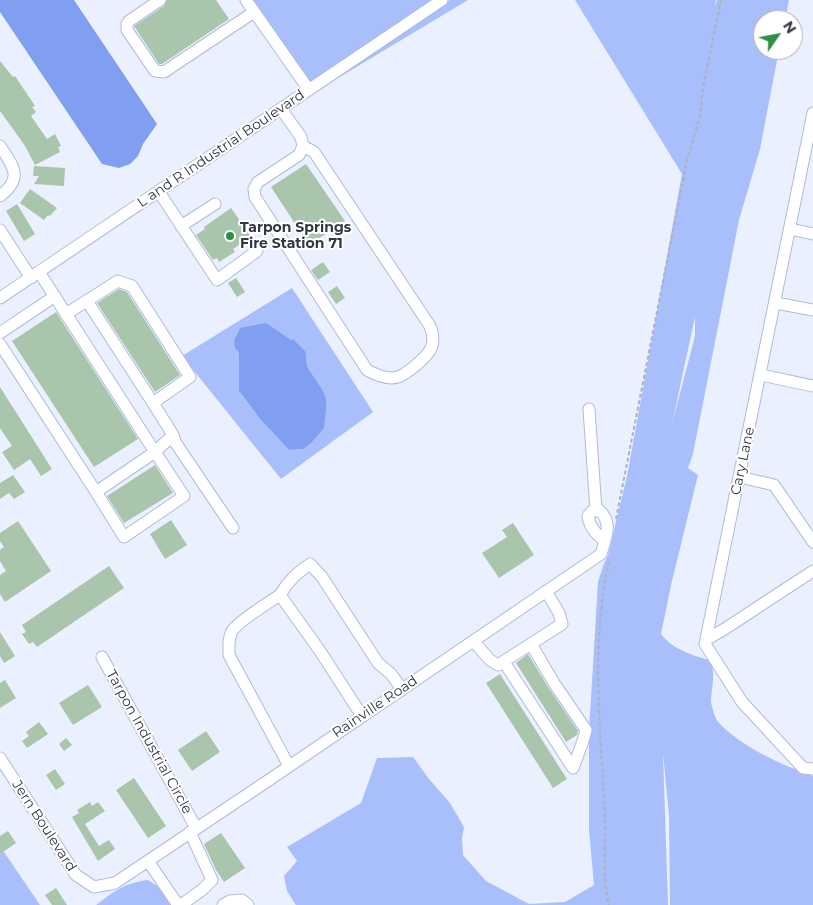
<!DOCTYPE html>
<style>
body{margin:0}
#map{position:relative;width:813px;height:905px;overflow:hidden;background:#ebf0fe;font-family:Montserrat,sans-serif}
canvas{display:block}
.north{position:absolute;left:753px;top:10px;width:50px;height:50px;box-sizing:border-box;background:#fff;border:1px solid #adafb4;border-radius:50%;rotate:57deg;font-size:14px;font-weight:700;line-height:20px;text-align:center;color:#313643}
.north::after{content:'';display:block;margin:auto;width:18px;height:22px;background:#2e8f42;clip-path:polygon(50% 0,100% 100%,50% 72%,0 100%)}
</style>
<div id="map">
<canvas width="813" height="905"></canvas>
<div class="north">N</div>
</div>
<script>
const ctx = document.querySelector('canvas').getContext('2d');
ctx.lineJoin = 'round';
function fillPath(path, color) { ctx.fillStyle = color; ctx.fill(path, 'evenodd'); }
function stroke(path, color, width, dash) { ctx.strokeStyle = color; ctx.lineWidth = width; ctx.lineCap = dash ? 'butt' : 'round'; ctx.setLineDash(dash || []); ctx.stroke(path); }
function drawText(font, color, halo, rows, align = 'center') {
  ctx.font = font + ' Montserrat,sans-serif'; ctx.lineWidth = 4; ctx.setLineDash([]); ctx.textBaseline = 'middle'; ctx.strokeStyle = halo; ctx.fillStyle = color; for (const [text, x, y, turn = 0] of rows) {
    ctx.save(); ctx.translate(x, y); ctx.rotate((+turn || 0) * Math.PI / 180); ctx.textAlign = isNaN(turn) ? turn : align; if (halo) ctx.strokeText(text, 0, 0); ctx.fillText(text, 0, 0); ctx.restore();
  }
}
const green = new Path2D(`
 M252,0H434L310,83Z
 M450,0H468L313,93Z
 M575,0H716L715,7L717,0H789L785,20H763V50H779L760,149L739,220L693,454L688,468L698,475L671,585L661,634C672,649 692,655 709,660C717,672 711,688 711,702C712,707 715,719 719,723C740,746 784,766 813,776V905H670L669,815L663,753L668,905H296L287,891L284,876L297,861L287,847L361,803L377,758L413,757L429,779L450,803L464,827L462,838L463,855L486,881L529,904L565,902L594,885L589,830V731L598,582L603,566L608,555L627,476L682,174ZM695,317V336L672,424Z
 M292,288L373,412L281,479L182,356ZM240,328L291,340L307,359L308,368L322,389L303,449L289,450L260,419L239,391V358L234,340Z
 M0,846L40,905H0Z
 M148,880L159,887L171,905H96C115,891 124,883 148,880Z`);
const water = new Path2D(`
 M0,0H74L157,124L143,144L138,156L130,164L119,168L102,164L0,12Z
 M266,323L291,340L293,339L305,351L308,368L322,389L326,399V409L324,428L311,443L303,449L289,450L260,419L239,391V358L238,352L235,348L234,340L240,328Z`);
const building = new Path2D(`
 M167,0H216L229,19L162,64H159L134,26L164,6Z
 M0,61L13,77L15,76L35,106L32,107L36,112L31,116L47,139L55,134L61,146L58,147L60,152L35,165L25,146L0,111Z
 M306,164L345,221L309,245L271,187Z
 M34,166L65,168L64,186L34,184L39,176H33Z
 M30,189L57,208L50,216L48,215L44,220L20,203Z
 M17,204L35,234L24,241L6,211Z
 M231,208L251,237L233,249L235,252L219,262L217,258L213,260L196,235L205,229L204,227Z
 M323,262L330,272L318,280L311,270Z
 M236,278L245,292L237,297L228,283Z
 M337,286L345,298L336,304L328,292Z
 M119,289L127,292L180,375L155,392L97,303Z
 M56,312L138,439L94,467L12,341Z
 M0,387L52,469L41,476L30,459L14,470L2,452L12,446L0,428Z
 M155,465L173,493L124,523L107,496Z
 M13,475L25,492L14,499L9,493L0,499V483Z
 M171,520L187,545L165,559L150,534Z
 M18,521L51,571L5,602L0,594V575L6,571L0,561V550L4,547L0,541V533Z
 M513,523L534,555L499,578L482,553L507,537L502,530Z
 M109,566L124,588L37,647L33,642L29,644L22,634L26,632L22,625Z
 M0,632L15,656L4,663L0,656Z
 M528,654L548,687L578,731L577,735L566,742L516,663Z
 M500,674L567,779L553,788L486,683Z
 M5,680L16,698L0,708V683Z
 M88,685L102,707L73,725L59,703Z
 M39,722L48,734L27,748L22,741L29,736L26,732Z
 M206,731L220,752L192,771L178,750Z
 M66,738L72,745L64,751L59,744Z
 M55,769L65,784L56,790L46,775Z
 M134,778L166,826L148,838L116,790Z
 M90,802L92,806L98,802L105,811L85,824L99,846L109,840L115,849L98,861L72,817L79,813L77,810Z
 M8,831L16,843L0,854V836Z
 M221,833L245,868L224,882L216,870L204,844Z
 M56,888L67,905H52L45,895Z`);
const path = new Path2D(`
 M616,519L687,160L700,116L703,88L721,0
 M609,561C590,646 601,732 605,818C606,845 602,880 609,905`);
const minor = new Path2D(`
 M160,0L129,21L127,24V30L155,71L164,72L254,12
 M246,0L309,90
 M281,109L301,137L303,146L299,155L258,182L254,189L255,197L367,370C376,375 388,380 398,377C404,375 410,370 415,366C429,354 438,346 430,326L314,152L303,146
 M813,113L705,644L742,702L803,768L813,769
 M0,146C13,166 24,178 0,196
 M159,192L217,280L257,251
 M181,226L215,204
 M790,229L813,234
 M0,230L31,278
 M0,298L442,0
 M776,303L813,310
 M66,314L118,281L132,286L190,377L153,403L87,301
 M0,333L55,296
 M0,344L96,492L155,452L39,272
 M761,375L813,386
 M589,409L596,511
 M173,435L175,442L233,528
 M740,477L774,485L813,542
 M96,492L124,537L184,496L155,452L173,435L153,403
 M280,595C288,581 297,573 310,564L322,577L378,663L391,674L402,689
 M707,639L723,630L813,571
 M473,641L490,660L498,665L562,624L559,613L546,591
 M102,657L196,828
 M504,662L573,768L583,741L586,730L554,683L531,644
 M0,758L76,875L94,887L115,883L269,780L601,554C606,538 613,522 599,510L592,511L588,516C590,528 596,534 605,541
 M289,766L229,655C229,646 228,639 232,631C239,621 269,602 280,595L320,651L362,716
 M148,861L178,905
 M181,905L202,890L212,880L190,832
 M223,905L230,901L242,900L248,905`);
const markers = [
 [230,236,5,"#2e8f42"]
];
const streetNames = [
 ["L and R Industrial Boulevard",221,149,-34],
 ["Cary Lane",743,461,-78],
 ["Rainville Road",375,707,-34],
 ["Tarpon Industrial Circle",149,742,61],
 ["Jern Boulevard",44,826,57]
];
const poiNames = [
 ["Tarpon Springs",240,228],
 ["Fire Station 71",240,244]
];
fillPath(green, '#a8bffb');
fillPath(water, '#819ff0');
fillPath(building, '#a9c5ab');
stroke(minor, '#aebbdb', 13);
stroke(path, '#adb2bf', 2, [4, 2.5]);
stroke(minor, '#fff', 11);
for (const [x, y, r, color] of markers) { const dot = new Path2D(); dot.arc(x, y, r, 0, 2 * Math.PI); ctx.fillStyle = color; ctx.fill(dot); stroke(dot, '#fff', 2); }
drawText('14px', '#313643', '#fff', streetNames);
drawText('bold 14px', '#313643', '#fff', poiNames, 'left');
</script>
